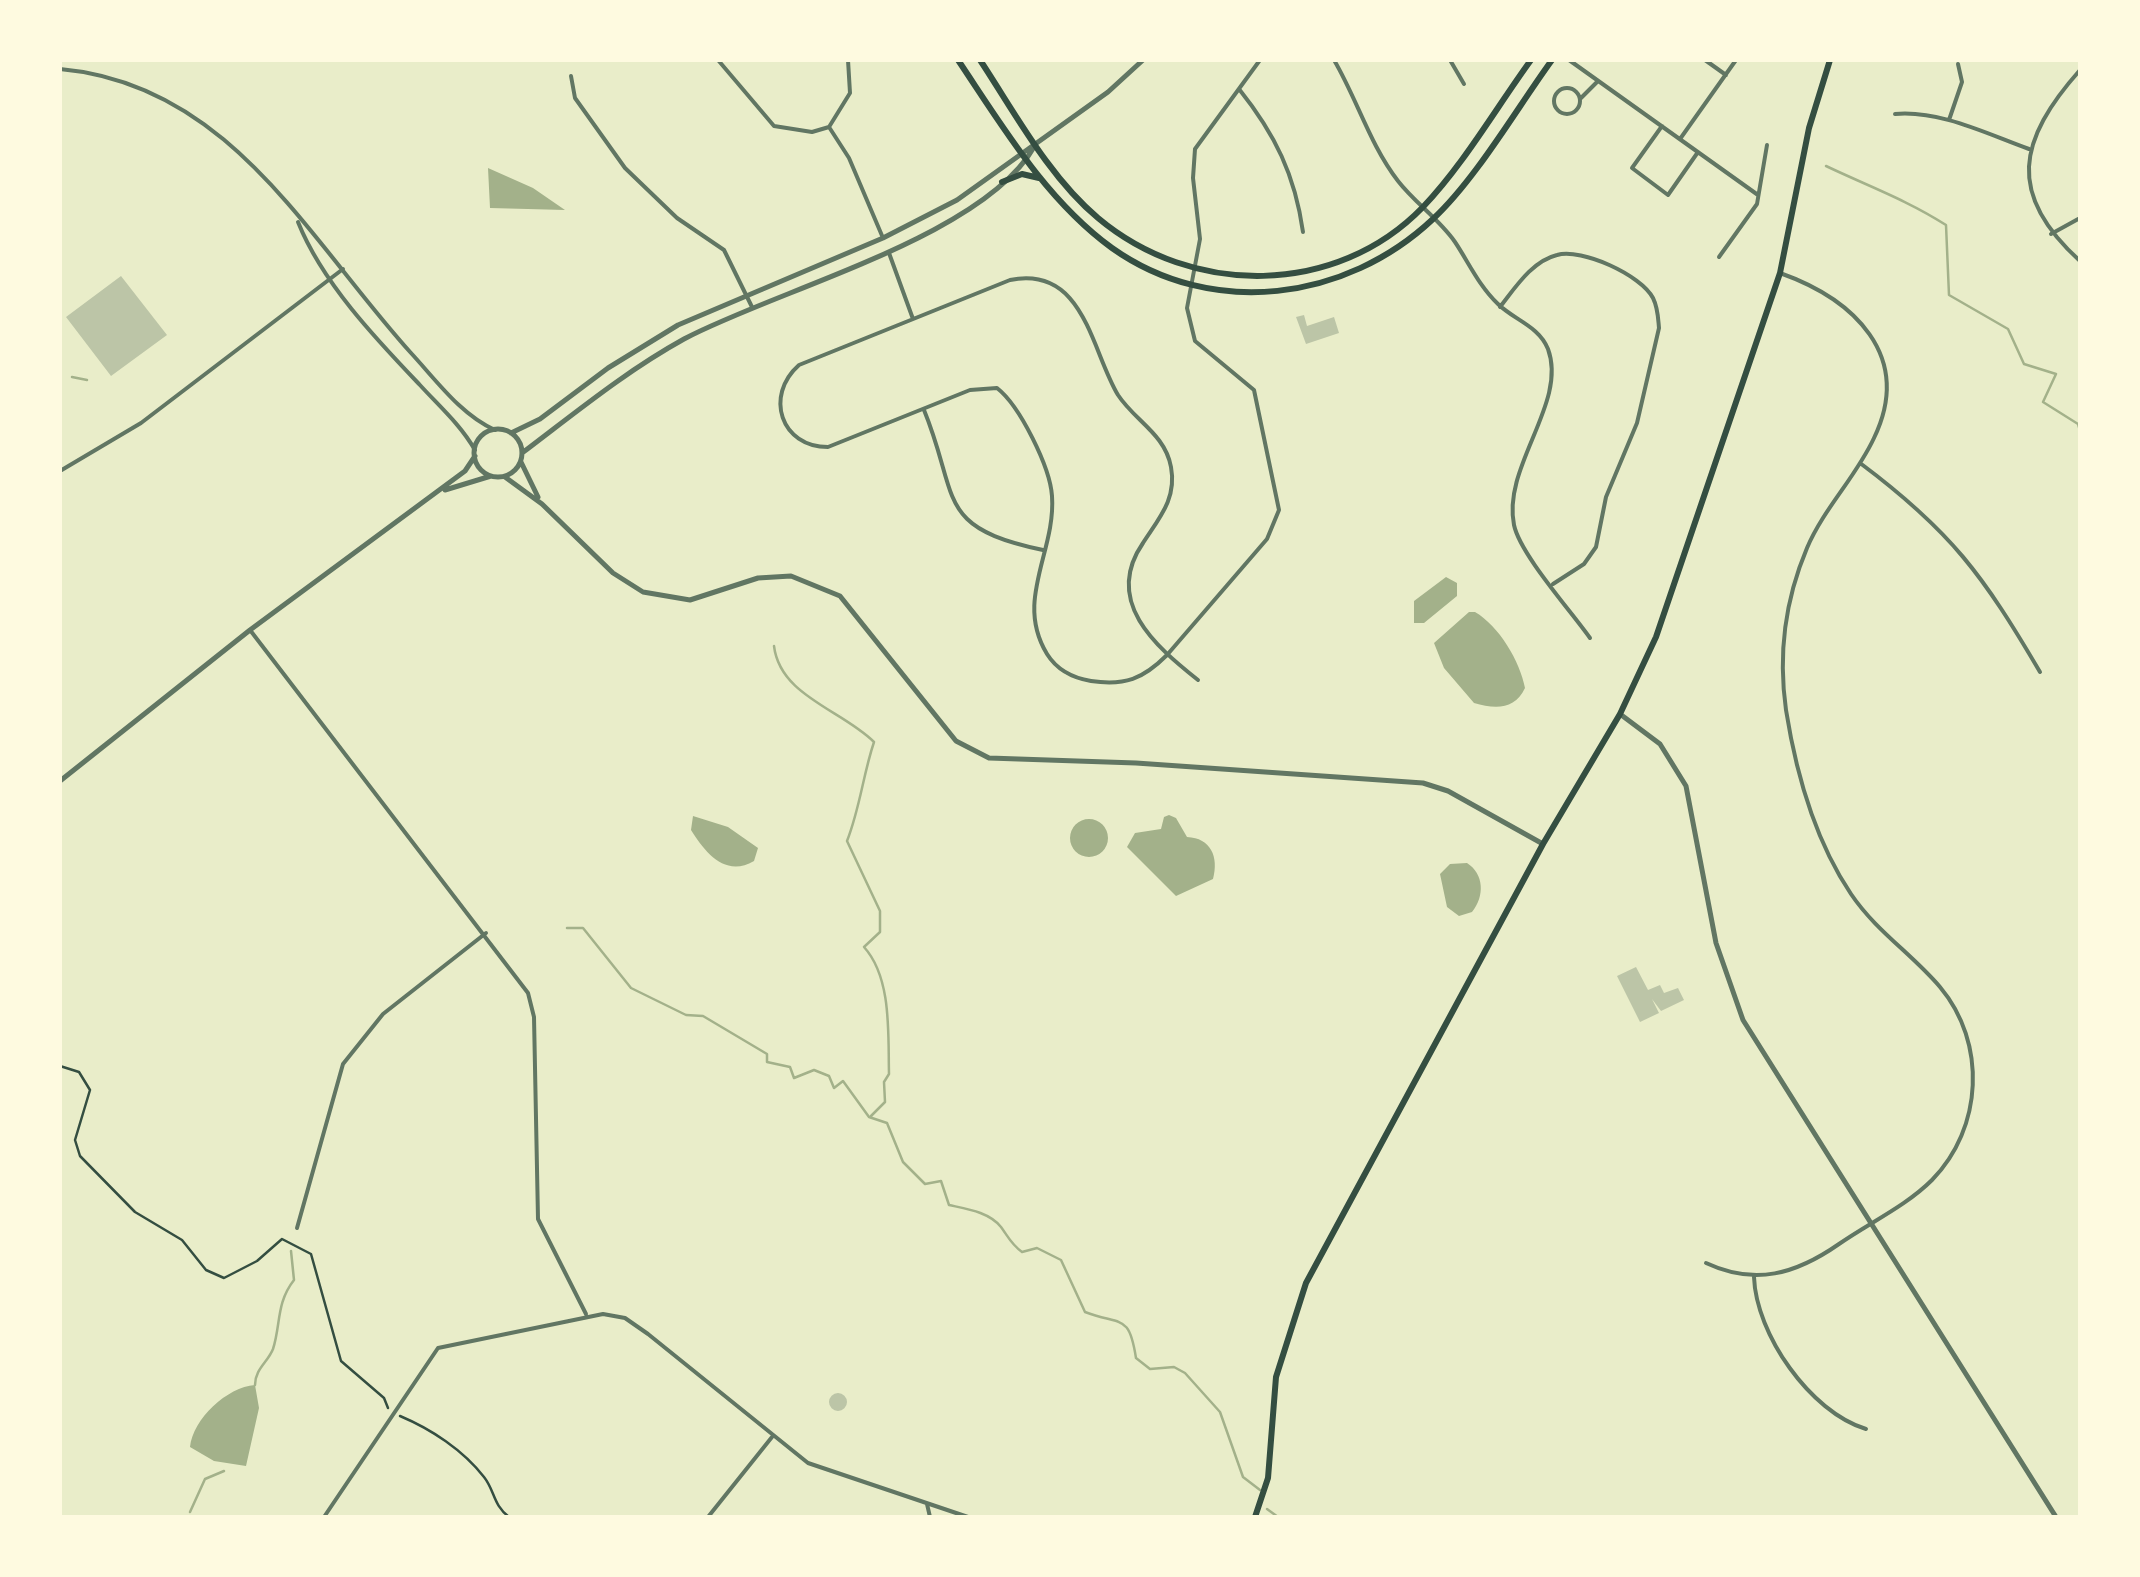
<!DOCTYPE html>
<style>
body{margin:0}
#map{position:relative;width:2140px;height:1577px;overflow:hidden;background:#e9edc9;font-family:"Sofia Sans Condensed",sans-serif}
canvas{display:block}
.frame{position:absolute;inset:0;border:62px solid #fefae0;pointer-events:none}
</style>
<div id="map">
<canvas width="2140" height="1577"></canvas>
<div class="frame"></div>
</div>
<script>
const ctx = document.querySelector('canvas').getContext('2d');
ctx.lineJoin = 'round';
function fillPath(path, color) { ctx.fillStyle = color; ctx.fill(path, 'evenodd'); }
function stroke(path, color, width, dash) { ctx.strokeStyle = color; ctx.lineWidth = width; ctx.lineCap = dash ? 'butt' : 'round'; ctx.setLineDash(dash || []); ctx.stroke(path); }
const water = new Path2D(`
 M488,168L533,188L565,210L490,208Z
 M1446,577L1457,583V596L1424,623H1414V601Z
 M1469,612H1475C1499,626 1520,661 1525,688C1515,710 1495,709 1474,703L1444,668L1434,643Z
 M1169,815L1176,818L1187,837C1211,838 1219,857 1213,879L1176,896L1127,847L1135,833L1161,829L1164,817Z
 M693,816L728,827L758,848L754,861C725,878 705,852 691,830Z
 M1070 838a19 19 0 1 1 38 0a19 19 0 1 1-38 0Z
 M1467,863C1484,874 1485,896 1472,912L1459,916L1447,907L1440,874L1450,864Z
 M255,1385L259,1408L246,1466L214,1461L190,1447C193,1419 227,1387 255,1385Z`);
const stream = new Path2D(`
 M1826,166C1868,186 1907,200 1946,225L1949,295L2008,329L2024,364L2056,374L2043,402L2078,424L2080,431
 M72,377L87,380
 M774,646C780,696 842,710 874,742C863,775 860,808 847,841L880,911V932L864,947C892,978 888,1034 889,1074L884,1082L885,1102L871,1116
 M567,928H583L631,988L686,1015L703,1016L767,1054V1062L790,1067L794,1078L814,1070L829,1076L834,1088L843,1081L869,1117L887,1123L903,1162L925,1184L941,1181L949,1205C967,1209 989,1212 1001,1227C1009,1238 1011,1244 1022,1252L1037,1248L1061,1260L1085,1312C1122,1326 1129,1313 1136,1358L1150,1369L1174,1367L1185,1373L1220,1412L1243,1477L1260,1490
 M255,1385C255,1369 268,1362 273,1349C281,1324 276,1303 294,1280L291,1251
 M1267,1509L1278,1517
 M190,1512L205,1479L224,1471`);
const building = new Path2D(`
 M121,276L167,335L111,376L66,317Z
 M1304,315L1307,326L1334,317L1339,333L1306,344L1296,317Z
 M1636,967L1648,990L1660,985L1664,993L1678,988L1684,1000L1661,1011L1652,999L1659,1013L1640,1022L1617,976Z
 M829 1402a9 9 0 1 1 18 0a9 9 0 1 1-18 0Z`);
const path = new Path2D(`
 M60,1066L79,1072L90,1090L75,1140L80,1156L135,1212L182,1240L206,1270L224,1278L257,1261L282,1239L311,1254L341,1361L384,1398L388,1408
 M400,1416C431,1429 463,1450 484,1477C495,1491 493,1505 509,1517`);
const minor = new Path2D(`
 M718,60L774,126L812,132L829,127
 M1334,60C1357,99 1370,145 1398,181C1415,203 1439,219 1455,242C1469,263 1479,286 1498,304C1514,320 1539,326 1548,349C1568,403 1502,466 1514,525C1520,554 1571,611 1590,638
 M1450,60L1464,84
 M1569,60L1758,195
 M1705,60L1726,75
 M60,69C230,84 308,239 411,353C436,380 461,415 495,430
 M2080,70C2018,140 2006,194 2080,261
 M571,76L575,98L625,168L677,218L724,250L752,307
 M1554 101a13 13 0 1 1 26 0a13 13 0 1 1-26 0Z
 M1239,89C1275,134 1295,175 1303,232
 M1581,98L1598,81
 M1895,114C1940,110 1987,134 2029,149
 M1949,120L1962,82L1958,64
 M1662,126L1632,168L1668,195L1698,152
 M829,127L849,158L883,238
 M829,127L850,93L848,60
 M1680,139L1736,60
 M298,222C322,282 375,338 419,384C439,406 460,424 475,450
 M2051,234L2080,218
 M889,253L913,319
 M1719,257L1757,204L1767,145
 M1500,307C1515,288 1532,261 1557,255C1582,248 1641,275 1653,298C1658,308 1658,317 1659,328L1637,423L1606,497L1596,547L1584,564L1553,584
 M924,410C960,498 934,527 1043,550
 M1860,463C1951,531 1983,575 2040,672
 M60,471L141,423L343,269
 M250,630L528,993L534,1017L538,1219L586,1314
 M1198,680C1155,646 1103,601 1143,543C1159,518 1177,499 1171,467C1165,434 1135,421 1118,395C1091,350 1084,265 1010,280L799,365C764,396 781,447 828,447L970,390L997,388C1020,406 1050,467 1052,496C1056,552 1014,600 1047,654C1057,670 1073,678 1091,681C1125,686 1143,679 1167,655L1267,539L1279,510L1254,390L1195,341L1187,308L1200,239L1193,178L1195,149L1260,60
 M297,1228L343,1064L383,1014L486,933
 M1706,1263C1755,1286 1796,1274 1839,1244C1869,1223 1906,1206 1932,1180C1983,1128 1987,1043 1940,987C1912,954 1876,931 1851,894C1816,842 1796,773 1786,710C1778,654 1785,600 1807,548C1824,508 1856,477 1874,438C1914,355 1853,299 1780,273
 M1754,1277C1756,1334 1810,1412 1866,1429
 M927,1504L930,1517
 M324,1517L438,1348L603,1314L625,1318L648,1334L808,1463L968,1517
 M708,1517L772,1437`);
const tertiary = new Path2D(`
 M474 453a24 24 0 1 1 48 0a24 24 0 1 1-48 0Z
 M511,433L540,419L608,368L678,325L883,238L957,200L1108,92L1143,60
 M522,453C575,413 626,371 684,339C776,290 983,237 1034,147
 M521,462L538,497
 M505,477L542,504L613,573L643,592L690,600L758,578L791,576L840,596L956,741L989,758L1136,763L1423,783L1448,791L1543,844
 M445,490L491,476
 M1620,714L1660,744L1686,786L1716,943L1743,1020L2056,1517
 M60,781L250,630L465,471L475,456`);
const secondary = new Path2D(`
 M958,60C1003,127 1046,200 1112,248C1212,319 1346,301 1433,219C1476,179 1517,108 1552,60
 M980,60C1015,113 1049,177 1098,218C1192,297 1336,297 1423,207C1464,164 1496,108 1531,60
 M1002,182L1022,174L1039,178`);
const primary = new Path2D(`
 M1255,1517L1268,1478L1276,1377L1306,1283L1543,844L1620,714L1656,637L1780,273L1809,128L1830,60`);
fillPath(water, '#a3b18a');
stroke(stream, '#a3b18a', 2.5);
fillPath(building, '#bcc5a7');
stroke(path, '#344e41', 2.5);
stroke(minor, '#617663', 4);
stroke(tertiary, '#617663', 5);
stroke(secondary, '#344e41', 6);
stroke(primary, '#344e41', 6);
</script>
